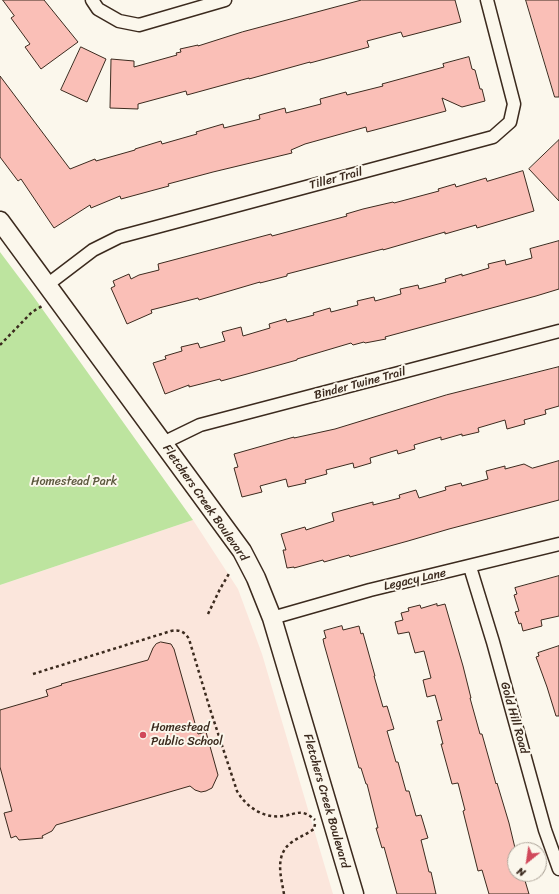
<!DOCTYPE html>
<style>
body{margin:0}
#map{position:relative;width:559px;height:894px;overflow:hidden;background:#fbf7ec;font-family:Sriracha,sans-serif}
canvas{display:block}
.north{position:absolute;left:507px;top:842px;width:40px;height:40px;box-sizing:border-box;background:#fbf7ec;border:1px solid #aea59a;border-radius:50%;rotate:210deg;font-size:11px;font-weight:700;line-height:16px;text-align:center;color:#3b2a1e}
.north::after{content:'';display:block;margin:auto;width:14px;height:18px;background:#d1495b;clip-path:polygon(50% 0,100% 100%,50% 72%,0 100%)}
</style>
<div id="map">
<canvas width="559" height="894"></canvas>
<div class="north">N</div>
</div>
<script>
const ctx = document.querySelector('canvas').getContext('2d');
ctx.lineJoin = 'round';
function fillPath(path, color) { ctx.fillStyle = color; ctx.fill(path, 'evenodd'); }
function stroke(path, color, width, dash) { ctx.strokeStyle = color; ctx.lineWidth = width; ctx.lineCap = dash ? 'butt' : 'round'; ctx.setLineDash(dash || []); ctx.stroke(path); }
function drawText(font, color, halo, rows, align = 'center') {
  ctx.font = font + ' Sriracha,sans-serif'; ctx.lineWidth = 4; ctx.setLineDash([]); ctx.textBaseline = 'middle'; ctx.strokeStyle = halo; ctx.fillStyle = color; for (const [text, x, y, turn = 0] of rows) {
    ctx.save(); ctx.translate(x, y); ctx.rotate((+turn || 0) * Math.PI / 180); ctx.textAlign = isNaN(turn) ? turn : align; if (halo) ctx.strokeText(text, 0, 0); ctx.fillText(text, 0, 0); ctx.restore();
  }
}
const built = new Path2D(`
 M193,520L238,589L262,654L333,894H0V585Z`);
const green = new Path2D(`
 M0,252L33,296L193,520L0,585Z`);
const building = new Path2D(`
 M3,0H44L78,42L41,69L25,47L30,44L11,18L14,16Z
 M362,0H455L461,22L403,37L401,32L367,41L369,47L310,63V62L249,79V78L187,95L186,91L138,104V109L110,108L111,59L134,61V67L177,55L176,53L181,52L180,49L198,45V46L242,32Z
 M526,0H559V97H555Z
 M81,47L106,59L87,102L61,90Z
 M469,57L472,69L475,70L480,89H482L485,101L462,107L442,98L446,111L367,132L366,127L305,144L291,150L292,153L213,172L168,184L169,186L121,199L120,196L91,208L90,205L54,228L21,179L18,181L0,157V76L70,169L95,159L96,161L135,150V149L161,141L162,144L197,134L196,132L223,124L224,128L260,119L259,115L285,108L286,113L321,104L320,99L346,92L347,95L383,86L382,84L444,67L443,64Z
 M559,140V201L529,169Z
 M523,171L534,211L477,228L476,225L445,234V232L383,250V249L287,274V276L260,283V282L199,300L198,298L151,310L152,313L127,324L111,288L115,286L113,281L129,274L131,279L139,275L159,270L158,264L192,255L271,234L272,236L347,216L346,214L363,209L393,202L394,203L439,191L438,189L455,184L456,187L486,178L487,181Z
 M559,241V289L536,296L385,337L386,339L365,343L364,342L353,345L351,343L297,359V360L247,374L221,381L220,379L189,387V385L165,394L153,363L166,359L165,356L182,351L181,347L198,343L200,348L225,341L222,332L241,327L243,336L270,328L269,324L286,319L287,322L314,315L313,313L330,308L331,312L358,305L357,301L374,297L375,301L401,294L400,289L418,285L419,289L446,282L445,279L462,274V276L489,268L488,264L505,260L506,265L532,258L530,249Z
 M559,367V406L545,410L546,414L524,420L525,424L507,429L505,420L478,428L479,432L462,436V434L441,440V437L414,445L415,449L398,454L397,450L370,458L371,463L354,468L353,463L326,470L327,474L305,480L306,483L288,487L286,479L260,486L262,492L242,497L234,468L238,467L234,454L294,437V438L335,429L446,395Z
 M559,461V500L449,529L408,541L350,557L349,555L324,562L323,560L294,568V567L287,568L283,550H286L281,534L305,527L306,530L334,521L332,513L373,502V505L400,498L399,495L416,490L419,498L446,490L445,487L461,483L462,486L488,479L486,471L505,466V469L524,464L532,468Z
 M559,576V616L541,620L542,626L523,631L521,623L519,624L515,612L519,611L514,595L517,594L515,588Z
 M437,604V606L445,604L463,666L471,698H470L480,734H482L496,784L497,783L509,823L515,848V874H523L529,894H489L482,870L478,871L463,811L465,810L458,783L452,784L441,744H443L437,721L442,720L435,695L427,697L423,680L431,678L424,651L415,653L409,632L398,634L395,622L403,620L401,613L409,611L408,608L420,605L421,608Z
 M342,626L343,630L359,626L361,634L363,633L375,676H374L383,707L387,706L394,729L387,731L396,762H398L406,791H409L416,816L421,815L427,835L428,838L421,840L429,872H431L436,894H397L384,847L382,848L376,828H378L367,784H366L361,768H359L324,644L323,639L326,638L324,631Z
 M161,642L171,644L174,649L198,734L206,732L218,775L212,788L206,791L201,792L195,790L190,786L56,825L52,831L42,836L43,838L19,840L16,836L11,838L4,813L12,811L0,767V710L48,696L46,690L62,685L61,684L148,660L153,648L156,644Z
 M559,646V716H556L547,687L536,657L539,656L538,653Z`);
const path = new Path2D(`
 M0,345L32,312L42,306
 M208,614L220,589L230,572
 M33,674L171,631C179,629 185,632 189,639L210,709L237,791C246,807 264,819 283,816C297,814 302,808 315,820
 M284,894C281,876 274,855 292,842C299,837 307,834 314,829L315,824`);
const street = new Path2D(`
 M92,0L98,9L119,21L139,25L225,0
 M47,285L93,250L119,237L493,137L510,122L514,104L487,0
 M163,443L200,425L559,331
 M470,567L493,642L545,830L559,869
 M272,618L370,590L559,544`);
const secondary = new Path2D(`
 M0,221L242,551L256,578L272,618L354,894`);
const markers = [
 [143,735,4,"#d1495b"]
];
const streetNames = [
 ["Tiller Trail",336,179,-15],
 ["Binder Twine Trail",360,384,-15],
 ["Fletchers Creek Boulevard",205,503,55],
 ["Legacy Lane",415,580,-13],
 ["Gold Hill Road",514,718,74],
 ["Fletchers Creek Boulevard",326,801,74]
];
const parkNames = [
 ["Homestead Park",74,482]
];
const poiNames = [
 ["Homestead",151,728],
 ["Public School",151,742]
];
fillPath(built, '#fbe6dc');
fillPath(green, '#bde49f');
fillPath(building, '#fabfb7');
stroke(building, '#3b2a1e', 1);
stroke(street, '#3b2a1e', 15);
stroke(secondary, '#3b2a1e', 21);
stroke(path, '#3b2a1e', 2.5, [3, 3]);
stroke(street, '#fbf7ec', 12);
stroke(secondary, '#fbf7ec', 18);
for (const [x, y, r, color] of markers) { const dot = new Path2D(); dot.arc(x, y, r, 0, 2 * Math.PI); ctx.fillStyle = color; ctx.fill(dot); stroke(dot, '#fbf7ec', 1.5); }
drawText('12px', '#3b2a1e', '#fbf7ec', streetNames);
drawText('12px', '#5c583e', '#fbf7ec', parkNames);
drawText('12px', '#3b2a1e', '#fbf7ec', poiNames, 'left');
</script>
